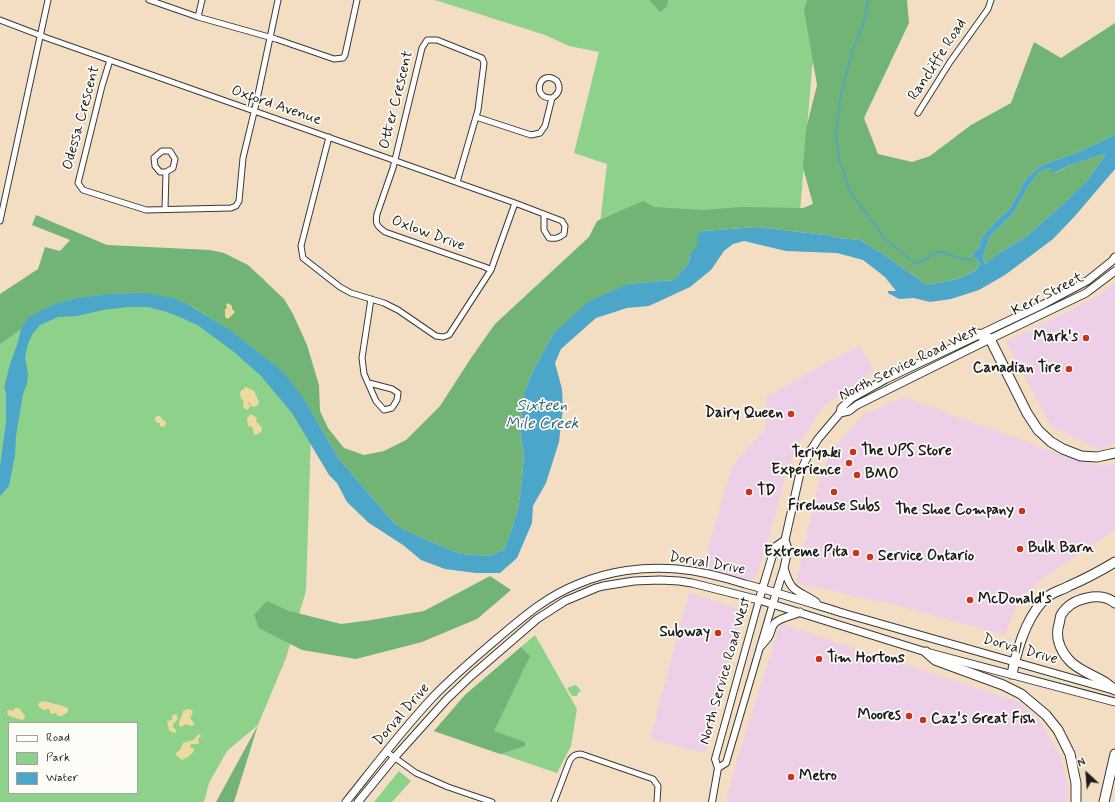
<!DOCTYPE html>
<style>
body{margin:0}
#map{position:relative;width:1115px;height:802px;overflow:hidden;background:#f4dec3;font-family:Mynerve,sans-serif}
canvas{display:block}
.legend{position:absolute;left:8px;top:722px;width:130px;height:72px;box-sizing:border-box;background:#fdfcf7;border:1px solid #a3a29f;margin:0;padding:5px 7px;list-style:none;font-size:12px;color:#1c1c1c}
.legend li{display:flex;align-items:center;gap:8px;height:20px}
.legend b{width:20px;border:1px solid #a3a29f}
.north{position:absolute;left:1067px;top:754px;width:40px;height:40px;-webkit-text-stroke:3px #fdfcf7;paint-order:stroke;rotate:334deg;font-size:11px;font-weight:700;line-height:16px;text-align:center;color:#1c1c1c}
.north::after{content:'';display:block;margin:auto;width:14px;height:18px;background:#1c1c1c;clip-path:polygon(50% 0,100% 100%,50% 72%,0 100%)}
</style>
<div id="map">
<canvas width="1115" height="802"></canvas>
<ul class="legend">
<li><b style="height:5px;background:#fff"></b>Road</li>
<li><b style="height:11px;background:#8ed18a"></b>Park</li>
<li><b style="height:11px;background:#4ca6c9"></b>Water</li>
</ul>
<div class="north">N</div>
</div>
<script>
const ctx = document.querySelector('canvas').getContext('2d');
ctx.lineJoin = 'round';
function fillPath(path, color) { ctx.fillStyle = color; ctx.fill(path, 'evenodd'); }
function stroke(path, color, width, dash) { ctx.strokeStyle = color; ctx.lineWidth = width; ctx.lineCap = dash ? 'butt' : 'round'; ctx.setLineDash(dash || []); ctx.stroke(path); }
function drawText(font, color, halo, rows, align = 'center') {
  ctx.font = font + ' Mynerve,sans-serif'; ctx.lineWidth = 3.5; ctx.setLineDash([]); ctx.textBaseline = 'middle'; ctx.strokeStyle = halo; ctx.fillStyle = color; for (const [text, x, y, turn = 0] of rows) {
    ctx.save(); ctx.translate(x, y); ctx.rotate((+turn || 0) * Math.PI / 180); ctx.textAlign = isNaN(turn) ? turn : align; if (halo) ctx.strokeText(text, 0, 0); ctx.fillText(text, 0, 0); ctx.restore();
  }
}
const built = new Path2D(`
 M1115,282V443L1100,451L1051,426L1006,342L1099,296Z
 M860,345L874,371L825,405L800,442L786,473L772,528L756,577L749,580L703,567L732,466L765,430L767,396Z
 M903,397L1073,459L1100,465L1115,464V530L1055,570L1020,597L1005,635L896,605L796,583L820,478L832,450L863,415Z
 M689,593L743,610L705,753L650,739Z
 M780,624L1020,702L1042,724L1061,757L1069,793L1066,802H726L734,770Z`);
const green = new Path2D(`
 M435,0H825L812,69L800,212L599,232L607,164L574,153L599,52L569,46L545,35Z
 M226,257L263,278L290,317L313,372L306,591L286,658L258,725L227,751L209,783L204,802H0V307ZM9,723H137V793H9Z
 M535,635L577,709L571,746L557,773L434,731L465,695Z
 M575,685L577,686L581,691L578,693L577,696H572L567,688Z
 M399,771L411,781L392,802H374Z`);
const forest = new Path2D(`
 M649,0H668L667,6L660,12Z
 M807,0H907L909,23L864,118L878,154L912,162L930,156L971,125L1011,103L1034,42L1061,58L1115,23V135L1076,153L1042,165L1026,179L1009,210L1001,216L982,237L979,248L972,254L980,264C973,278 941,282 927,285L883,254L860,240L839,238L826,235L756,227L704,231L698,246L690,254L689,263L674,280L628,284L553,334L532,373L524,393L520,431L524,454L521,489L518,508L512,529L504,550L488,556L463,554L450,550L405,530L394,523L339,459L306,402L286,375L274,364L268,360L230,330L194,307L189,305L145,293L108,294L77,298L58,303L46,308L29,317L21,329L0,344V294L38,269L45,247L60,251L70,240L32,225L36,215L107,245L210,250L224,253L248,265L284,299L293,314L307,345L319,385L320,411L328,428L344,448L364,455L384,451L406,440L440,406L471,358L495,324L589,237L597,221L643,201L654,207L703,210L741,207L803,208L813,204L803,168L806,129L817,85L804,10Z
 M1105,154L1104,157L1087,181L1065,202L1026,237L999,253L985,264L983,257L990,236L1013,214L1028,187L1038,173L1049,168L1055,173L1073,164Z
 M490,576L511,590L477,619L422,642L356,659L302,650L259,628L254,615L267,601L289,611L341,624L365,621L424,611Z
 M521,647L530,656L494,731L525,742V746L500,754L434,731L465,695Z
 M258,725L234,802H216Z`);
const sand = new Path2D(`
 M228,303L232,306V309L235,312L228,319L225,317V309L227,308L226,305Z
 M246,387L254,391L259,402L258,405L254,407L251,406L249,402H248L250,407L247,410L244,408L243,404L244,401L241,399L240,394L241,390H244V388Z
 M251,414L257,418L256,421L262,428L261,432L256,435L254,434L252,427L248,426L247,418Z
 M157,416H160L162,419L165,421L166,423L164,427L160,426V423H157L155,420V418Z
 M42,701L48,702L66,707L68,708V712L62,716H58L56,713L51,714L49,709L43,710L39,707L38,704Z
 M15,708H19L25,716L24,719L22,720C17,718 13,718 8,715L7,711L9,710L13,711Z
 M188,709L192,710L193,712L190,718L194,723V725L190,726L186,724L181,727L179,726C178,720 183,716 183,711Z
 M175,714L177,715C179,720 176,721 173,724V727L176,730V732L174,733L169,730L167,721L172,720V716Z
 M199,734L201,736L198,739L199,743L198,744H191L190,747L194,749V751L188,757L182,760L176,755V753L180,750L183,743L193,740Z`);
const water = new Path2D(`
 M1115,135V169L1075,216L1053,239L1005,275L979,290L951,299L930,302L914,298L899,299L888,293V291H896L885,277L863,260L837,253L786,251L744,241L733,244L724,251L711,270L690,287L649,306L627,308L596,318L561,349L555,363L562,389L563,408L559,442L546,483L533,506L532,523L517,558L500,573H476L445,569L421,560L403,545L369,523L347,502L337,483L329,475L292,413L261,376L234,352L199,326L180,317L167,312L148,307H128L103,310L77,316L58,317L40,325L33,333L28,344L25,357L28,374L27,384L23,394L16,436L15,455L9,486L0,496V466L6,422V392L4,388L10,364L18,342L21,329L29,317L46,308L58,303L77,298L108,294L145,293L172,298L189,305L230,330L268,360L274,364L286,375L306,402L339,459L394,523L405,530L450,550L463,554L488,556L504,550L512,529L518,508L521,489L524,454L520,431L524,393L532,373L553,334L588,302L628,284L674,280L689,263L690,254L698,245L697,235L704,231L756,227L826,235L839,238L860,240L883,254L927,285C941,282 974,278 980,264L972,254L979,248L982,237L1001,216L1009,210L1026,179L1042,165L1076,153ZM1105,154L1104,157L1087,181L1065,202L1026,237L999,253L985,264L983,257L990,236L1013,214L1028,187L1038,173L1049,168L1054,173L1073,164Z`);
const stream = new Path2D(`
 M868,0L864,22L852,52L841,95L836,134L840,163L851,193L886,240L899,250L916,264L939,251L959,258L972,260L975,257`);
const minor = new Path2D(`
 M149,0L198,17L276,39L334,59L343,58L345,55L357,0
 M198,17L202,0
 M0,20L47,38L515,203L562,221L565,226L564,234C559,238 556,239 549,238L544,230V214
 M110,60L102,86L78,183L83,190L146,210L231,208L236,206L239,201L243,158L256,104L278,0
 M918,113L950,62L988,9L991,0
 M476,117L531,135L540,133L545,126L552,98C559,94 561,88 557,81C540,67 530,99 552,98
 M329,137L301,246L303,258L340,287L351,293L384,303L398,310L436,336L443,337L449,335L491,270L515,203
 M162,151H170L175,159L173,168L166,172H160L155,166L154,158Z
 M457,182L478,110L484,63L482,58L437,40H427L422,48L393,168L377,214C375,224 377,226 385,232L485,267L491,270
 M165,209L166,172
 M0,221L48,0
 M369,383L392,389L398,393L397,400L392,408L384,410L376,401L364,374L362,358L371,299
 M387,752L416,773L448,787L492,802
 M554,802L570,760C573,756 575,754 581,754L653,779L658,786L657,802`);
const tertiary = new Path2D(`
 M718,768L726,763L773,603
 M712,802L718,768L715,759L759,600`);
const secondary = new Path2D(`
 M840,413L849,411L857,405L891,388L990,339L1086,293L1115,271
 M784,568C791,593 796,589 816,602
 M759,600L775,547L785,540
 M773,603L784,568L788,549L785,540L800,473L809,453L818,439L840,413L841,408L852,398L886,379L1044,304L1087,281L1112,261L1115,257
 M761,646C763,643 767,640 769,636C771,632 771,628 774,624C778,618 793,616 800,612
 M346,802C374,767 402,730 433,697C453,676 476,657 498,638C523,617 547,596 578,584C608,571 644,566 677,569C700,571 723,577 745,584C779,593 813,604 846,614C935,640 1024,664 1113,690
 M358,802L394,758L447,699L471,676L537,619L565,601L596,588L603,586L634,581L660,580L679,581L692,583L759,600L926,652L1115,702`);
const motorway = new Path2D(`
 M978,334L990,339L1027,413L1038,430L1051,442L1063,449L1081,456L1097,457L1115,453
 M1115,603C1100,591 1071,598 1061,615C1060,617 1060,621 1059,624C1055,637 1060,650 1069,660C1076,669 1093,675 1103,681C1107,683 1111,687 1115,690
 M926,652L935,660L1003,685L1021,694L1046,715L1058,730L1070,754L1076,783V802
 M1012,674C1017,649 1027,615 1047,597C1053,592 1062,590 1069,586C1085,579 1100,571 1115,562
 M1104,802L1115,754`);
const markers = [
 [1086,338,4,"#c8321e"],
 [1069,369,4,"#c8321e"],
 [791,414,4,"#c8321e"],
 [853,452,4,"#c8321e"],
 [849,463,4,"#c8321e"],
 [857,475,4,"#c8321e"],
 [749,492,4,"#c8321e"],
 [834,492,4,"#c8321e"],
 [1022,511,4,"#c8321e"],
 [1020,549,4,"#c8321e"],
 [856,553,4,"#c8321e"],
 [870,557,4,"#c8321e"],
 [970,600,4,"#c8321e"],
 [718,633,4,"#c8321e"],
 [819,659,4,"#c8321e"],
 [909,716,4,"#c8321e"],
 [923,720,4,"#c8321e"],
 [791,777,4,"#c8321e"]
];
const streetNames = [
 ["Rancliffe Road",938,60,-57],
 ["Otter Crescent",397,100,-76],
 ["Oxford Avenue",276,106,19],
 ["Odessa Crescent",82,118,-75],
 ["Oxlow Drive",428,234,20],
 ["Kerr Street",1048,295,-27],
 ["North Service Road West",909,364,-26],
 ["Dorval Drive",707,564,10],
 ["Dorval Drive",1020,650,16],
 ["North Service Road West",726,671,-74],
 ["Dorval Drive",402,715,-49]
];
const poiNames = [
 ["Mark's",1078,338,"right"],
 ["Canadian Tire",1061,369,"right"],
 ["Dairy Queen",783,414,"right"],
 ["The UPS Store",861,452],
 ["Teriyaki",841,454,"right"],
 ["Experience",841,471,"right"],
 ["BMO",865,475],
 ["TD",757,492],
 ["Firehouse Subs",834,507,"center"],
 ["The Shoe Company",1014,511,"right"],
 ["Bulk Barn",1028,549],
 ["Extreme Pita",848,553,"right"],
 ["Service Ontario",878,557],
 ["McDonald's",978,600],
 ["Subway",710,633,"right"],
 ["Tim Hortons",827,659],
 ["Moores",901,716,"right"],
 ["Caz's Great Fish",931,720],
 ["Metro",799,777]
];
const waterNames = [
 ["Sixteen",542,407],
 ["Mile Creek",542,425]
];
fillPath(built, '#edd0e8');
fillPath(green, '#8ed18a');
fillPath(forest, '#72b376');
fillPath(sand, '#eeda9e');
fillPath(water, '#4ca6c9');
stroke(stream, '#4ca6c9', 1.5);
stroke(minor, '#3c3935', 7);
stroke(tertiary, '#3c3935', 8);
stroke(secondary, '#3c3935', 9);
stroke(motorway, '#3c3935', 11);
stroke(minor, '#fff', 5);
stroke(tertiary, '#fff', 6);
stroke(secondary, '#fff', 7);
stroke(motorway, '#fff', 9);
for (const [x, y, r, color] of markers) { const dot = new Path2D(); dot.arc(x, y, r, 0, 2 * Math.PI); ctx.fillStyle = color; ctx.fill(dot); stroke(dot, '#fdfcf7', 1.5); }
drawText('15px', '#1c1c1c', '#fdfcf7', streetNames);
drawText('bold 15px', '#1c1c1c', '#fdfcf7', poiNames, 'left');
drawText('italic 16px', '#346172', '#fdfcf7', waterNames);
</script>
